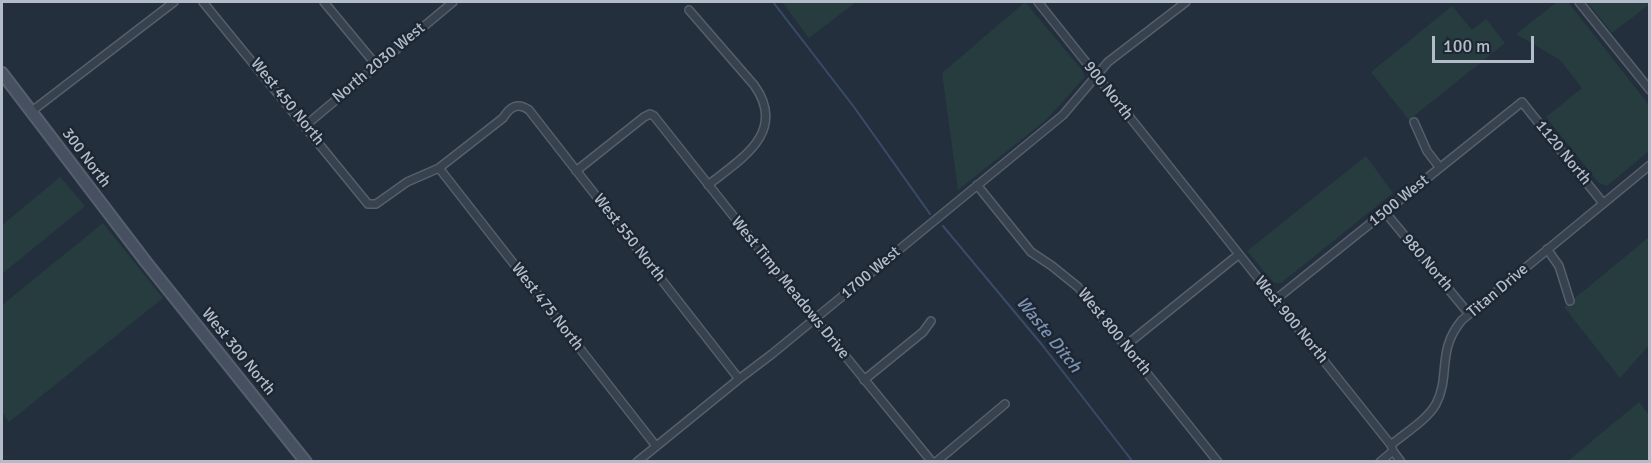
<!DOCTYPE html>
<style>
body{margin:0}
#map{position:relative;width:1651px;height:463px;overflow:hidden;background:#242f3e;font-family:Signika,sans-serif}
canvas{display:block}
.frame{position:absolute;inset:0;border:3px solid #b4bcc9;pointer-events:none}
.scale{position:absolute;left:1432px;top:36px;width:102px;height:27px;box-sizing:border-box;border:3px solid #b4bcc9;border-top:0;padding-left:8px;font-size:18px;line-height:21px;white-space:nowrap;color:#b4bcc9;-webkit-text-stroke:4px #1d2633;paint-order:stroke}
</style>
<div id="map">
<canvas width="1651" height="463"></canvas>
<div class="frame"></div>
<div class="scale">100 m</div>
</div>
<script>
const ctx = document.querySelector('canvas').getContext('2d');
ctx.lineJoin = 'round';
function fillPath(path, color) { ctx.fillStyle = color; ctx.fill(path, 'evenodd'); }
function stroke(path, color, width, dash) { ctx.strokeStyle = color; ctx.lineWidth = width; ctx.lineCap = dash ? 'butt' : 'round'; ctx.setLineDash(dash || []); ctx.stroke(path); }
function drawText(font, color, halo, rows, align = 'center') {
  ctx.font = font + ' Signika,sans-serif'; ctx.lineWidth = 5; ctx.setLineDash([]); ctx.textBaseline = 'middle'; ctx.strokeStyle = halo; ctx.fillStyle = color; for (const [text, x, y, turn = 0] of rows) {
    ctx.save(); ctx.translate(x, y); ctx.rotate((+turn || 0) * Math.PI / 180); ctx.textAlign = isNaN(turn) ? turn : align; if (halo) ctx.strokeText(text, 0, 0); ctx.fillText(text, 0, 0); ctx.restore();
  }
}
const green = new Path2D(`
 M782,2H856L809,38Z
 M1025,2L1082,70L1085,77L1046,120L958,190L942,73Z
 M1557,2H1568L1649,105V151L1607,186L1599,183L1546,117L1582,88L1560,60L1516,34Z
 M1587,2H1649L1650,4L1612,33Z
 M1452,6L1472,30L1486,19L1505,43L1409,120L1371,72Z
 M1366,156L1393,193L1281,283H1274L1247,251Z
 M60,177L85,206L2,274V225Z
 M103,223L163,298L9,422L2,412V305Z
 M1649,237V345L1620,378L1564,307Z
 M1639,402L1649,415V461H1568Z`);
const stream = new Path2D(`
 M773,2L854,107L930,214
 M943,226L1043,346L1133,462`);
const street = new Path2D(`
 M203,2L368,204H376L407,182L439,168L503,118C510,107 517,102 529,110L739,379
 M324,2L377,66
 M1038,2L1391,445L1393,451L1401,462
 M1579,2L1650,90
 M689,10L754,85C788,132 741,159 708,185
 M32,111L174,2
 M1414,122L1427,151L1440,168
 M306,125L453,2
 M439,168L656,446
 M576,171L644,117L650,114L654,116L815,319L932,462
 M977,185L1031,252L1052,266L1078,287L1218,462
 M1385,212L1469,314
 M1547,249L1559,266L1570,301
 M1275,300L1522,102L1603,203
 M1125,346L1238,255
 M864,380L923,332L931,321
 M1391,445C1405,433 1427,420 1436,404C1451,375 1436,351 1462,320L1650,165
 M637,462L739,379L772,354L1063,115L1108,62L1186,2
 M936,462L1005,404
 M1380,462L1393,451`);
const secondary = new Path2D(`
 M2,73L146,262L306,462`);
const streetNames = [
 ["North 2030 West",379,63,-40],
 ["900 North",1108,91,52],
 ["West 450 North",287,102,51],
 ["1120 North",1563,153,51],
 ["300 North",86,158,53],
 ["1500 West",1399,201,-39],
 ["West 550 North",629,238,52],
 ["980 North",1427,263,50],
 ["1700 West",871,273,-40],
 ["West Timp Meadows Drive",790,288,51],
 ["Titan Drive",1498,291,-40],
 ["West 475 North",547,307,52],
 ["West 900 North",1291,320,51],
 ["West 800 North",1114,332,51],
 ["West 300 North",238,352,51]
];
const waterNames = [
 ["Waste Ditch",1048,335,51]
];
fillPath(green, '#263c3f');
stroke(stream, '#394c67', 2);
stroke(street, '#565f6c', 10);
stroke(secondary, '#565f6c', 14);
stroke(street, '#38414e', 7);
stroke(secondary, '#465061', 10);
drawText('16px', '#b4bcc9', '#1d2633', streetNames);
drawText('italic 18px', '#7c92b1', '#1d2633', waterNames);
</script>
